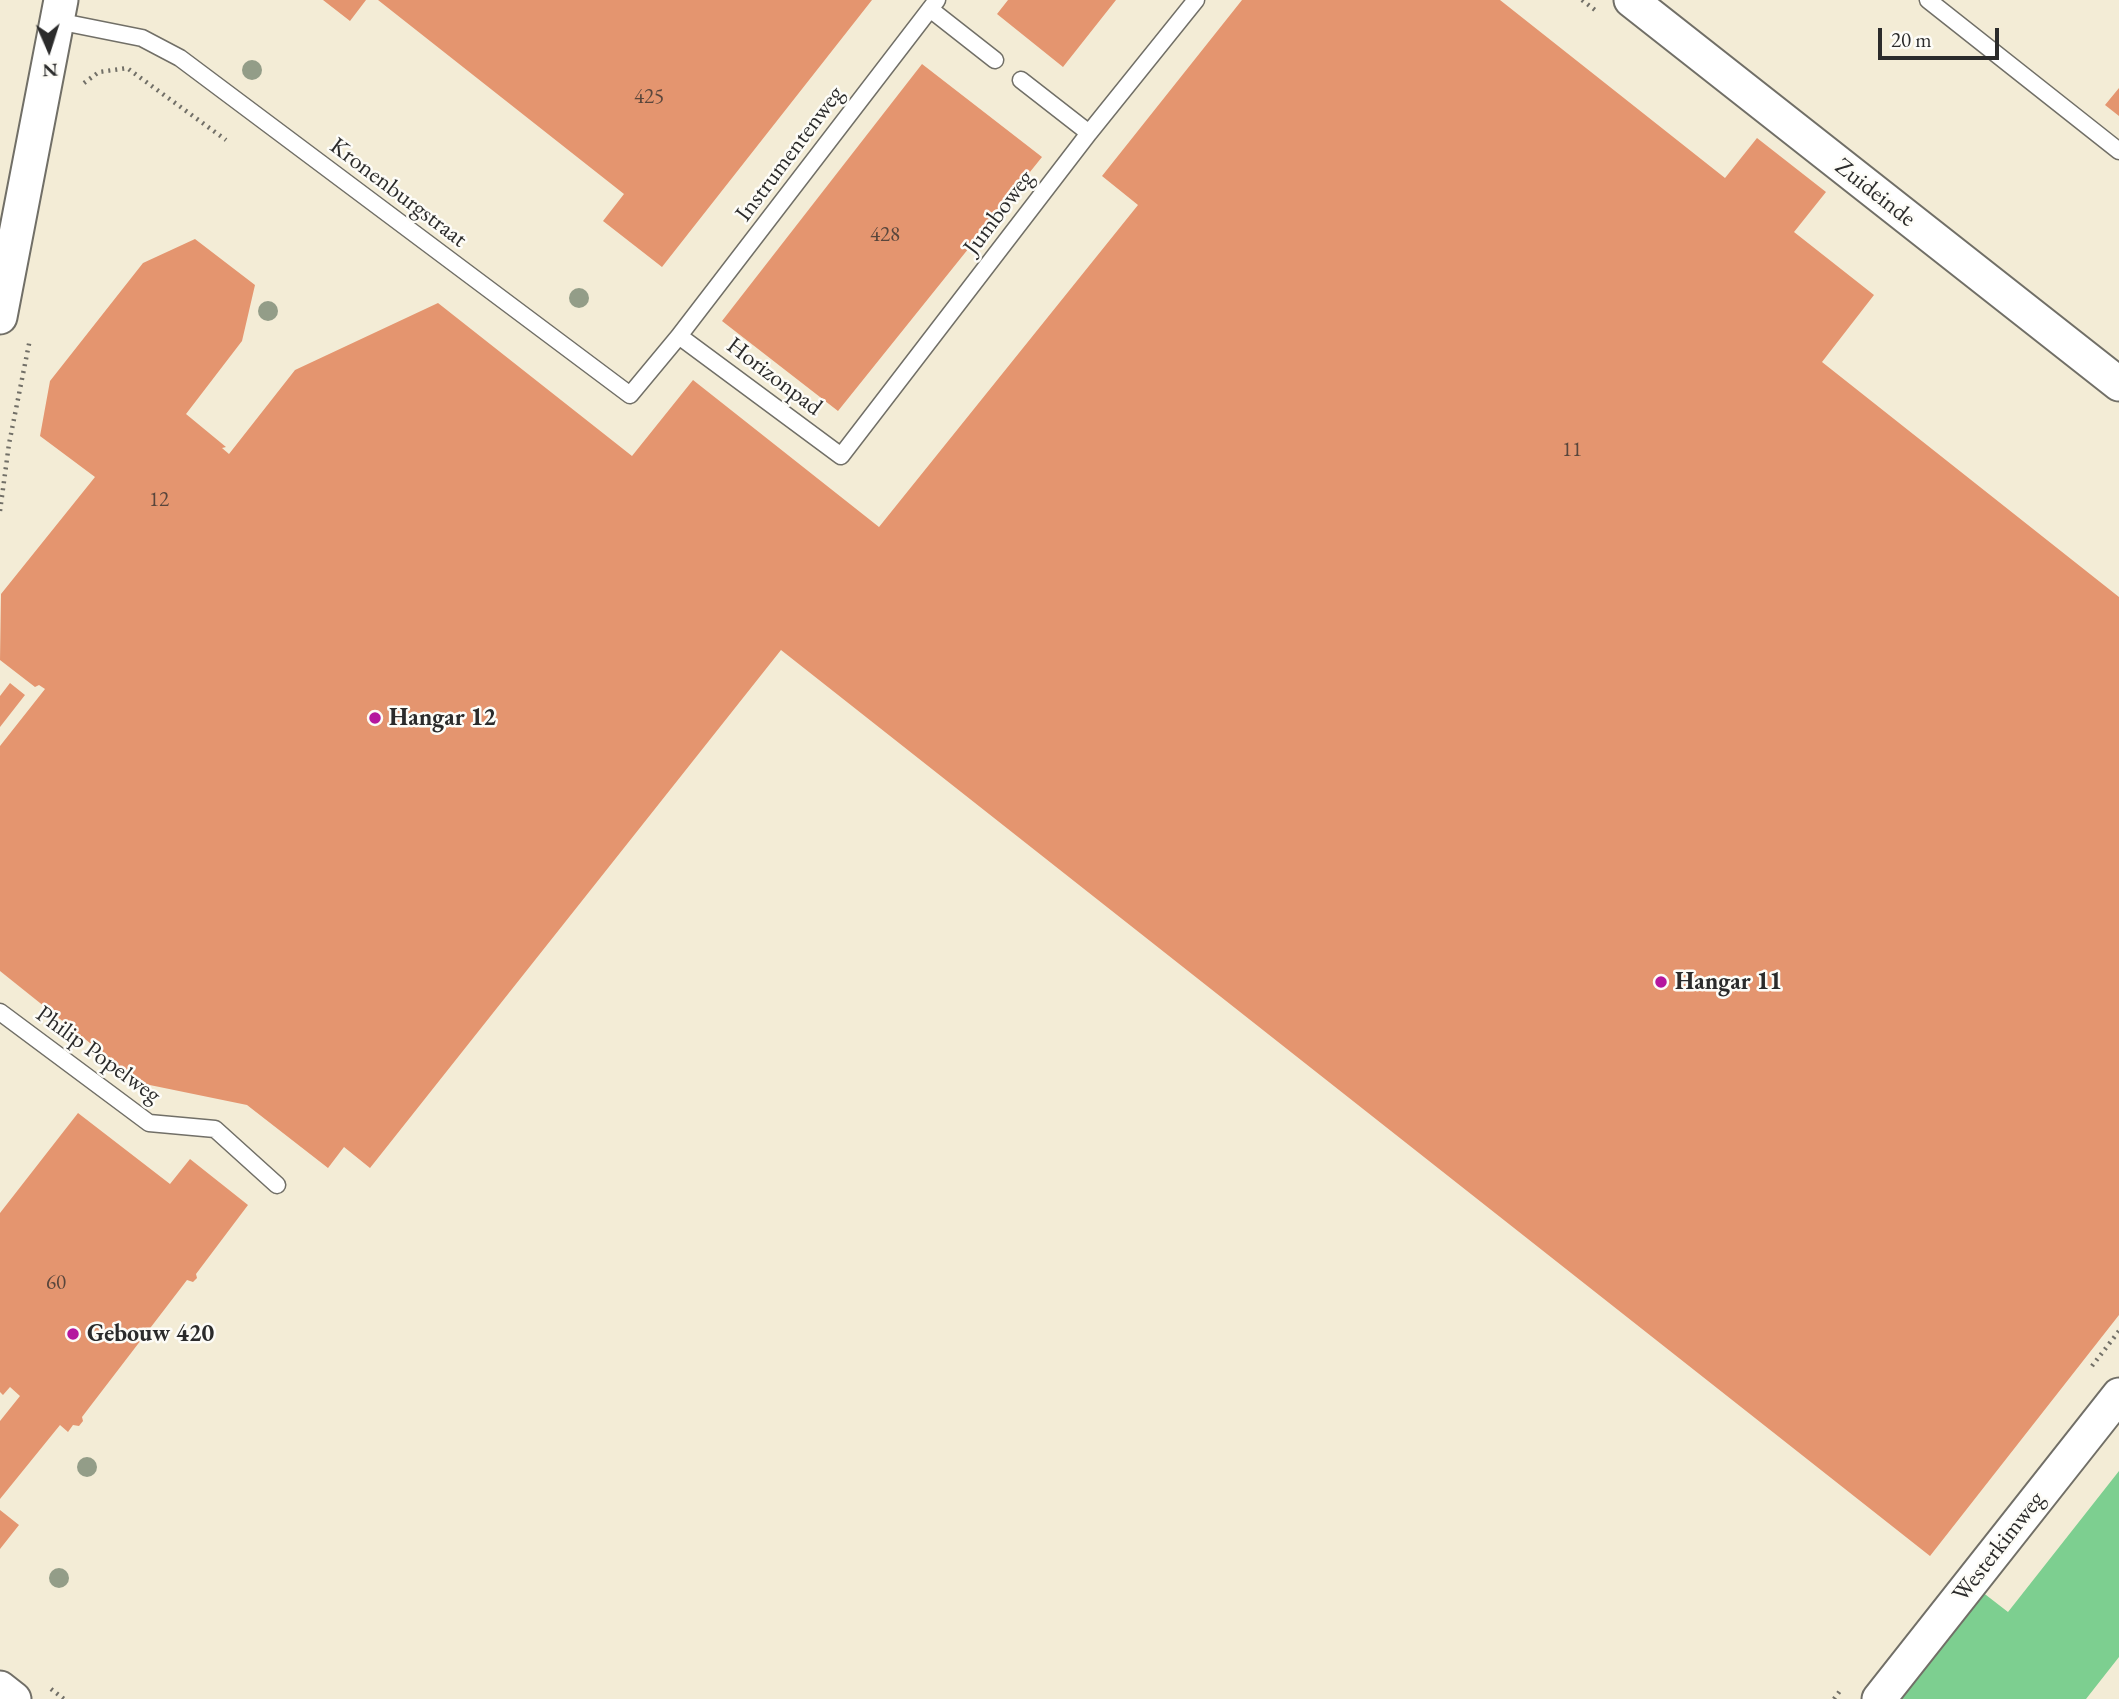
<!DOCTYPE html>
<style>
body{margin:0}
#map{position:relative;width:2119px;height:1699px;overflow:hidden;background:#f3ecd6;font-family:"EB Garamond",serif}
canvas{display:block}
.north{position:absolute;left:14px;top:14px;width:70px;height:70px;-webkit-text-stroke:5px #fdfcf7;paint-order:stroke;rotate:177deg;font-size:19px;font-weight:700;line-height:28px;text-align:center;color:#2b2b2b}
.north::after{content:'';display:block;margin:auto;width:24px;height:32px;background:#2b2b2b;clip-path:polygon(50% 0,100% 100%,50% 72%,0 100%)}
.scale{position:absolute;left:1878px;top:28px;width:121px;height:32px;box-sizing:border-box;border:4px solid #2b2b2b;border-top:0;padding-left:9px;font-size:21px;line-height:24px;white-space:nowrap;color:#2b2b2b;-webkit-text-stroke:5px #fdfcf7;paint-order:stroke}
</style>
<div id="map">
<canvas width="2119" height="1699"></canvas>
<div class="north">N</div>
<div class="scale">20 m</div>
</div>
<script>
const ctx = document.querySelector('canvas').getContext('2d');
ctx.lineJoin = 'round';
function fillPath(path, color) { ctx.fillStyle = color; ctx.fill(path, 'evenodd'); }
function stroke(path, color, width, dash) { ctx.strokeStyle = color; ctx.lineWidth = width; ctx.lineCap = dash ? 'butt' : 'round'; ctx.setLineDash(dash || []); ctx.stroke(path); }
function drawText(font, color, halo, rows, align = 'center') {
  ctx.font = font + ' "EB Garamond",serif'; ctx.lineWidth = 5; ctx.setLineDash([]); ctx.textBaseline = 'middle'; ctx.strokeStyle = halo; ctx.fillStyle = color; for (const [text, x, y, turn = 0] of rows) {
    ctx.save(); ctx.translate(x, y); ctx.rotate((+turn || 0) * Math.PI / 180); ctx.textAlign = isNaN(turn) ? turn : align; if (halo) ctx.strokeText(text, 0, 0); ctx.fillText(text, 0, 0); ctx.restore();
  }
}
const green = new Path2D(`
 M2119,1471V1657L2086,1699H1888L1977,1588L2008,1612Z`);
const building = new Path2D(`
 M323,0H366L350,21Z
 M378,0H872L662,267L603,221L624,194Z
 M1008,0H1116L1063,67L997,14Z
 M1242,0H1500L1725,178L1757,138L1826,192L1794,232L1874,295L1822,362L2119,597V1315L1930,1556L781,650L370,1168L344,1147L328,1168L247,1105L140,1083L0,971V746L45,689L39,685L35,687L0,660L1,594L95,477L40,436L50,381L143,263L195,239L255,285L242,341L186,414L226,447L222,448L229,454L295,370L438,303L632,456L693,380L879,527L1138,205L1102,176Z
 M922,64L1042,157L838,411L722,321Z
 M2119,88V116L2105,105Z
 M10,683L25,695L0,727V696Z
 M78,1113L170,1184L190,1159L248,1205L196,1274L197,1278L193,1282L187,1280L82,1417L83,1421L79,1426L73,1425L68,1432L60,1425L0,1499V1421L20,1396L10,1387L3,1395L0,1392V1213Z
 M0,1510L19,1525L0,1549Z`);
const path = new Path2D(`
 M1582,0L1595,10
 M84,83L99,72L127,68L226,140
 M0,511L9,444L30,339
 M2092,1366L2119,1331
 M51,1689L64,1699
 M1834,1699L1842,1688`);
const service = new Path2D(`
 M1928,0L2119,151
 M930,9L995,60
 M57,21L142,38L180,58L630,395L679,336L937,0
 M1021,80L1089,133
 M679,336L841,456L1089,133L1196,0
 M0,1012L149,1123L215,1129L277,1185`);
const minor = new Path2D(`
 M1631,0L2119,384
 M0,317L61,0
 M0,1688L14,1699
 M1879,1699L2119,1395`);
const trees = [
 [252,70],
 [579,298],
 [268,311],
 [87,1467],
 [59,1578]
];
const markers = [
 [375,718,7,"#b5179e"],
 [1661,982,7,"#b5179e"],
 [73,1334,7,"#b5179e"]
];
const numberNames = [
 ["425",649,97],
 ["428",885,235],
 ["11",1572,450],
 ["12",159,500],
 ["60",56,1283]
];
const streetNames = [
 ["Instrumentenweg",790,154,-53],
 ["Kronenburgstraat",398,193,37],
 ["Zuideinde",1875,193,38],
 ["Jumboweg",999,213,-53],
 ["Horizonpad",774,377,37],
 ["Philip Popelweg",98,1055,36],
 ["Westerkimweg",1999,1547,-52]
];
const poiNames = [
 ["Hangar 12",389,718],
 ["Hangar 11",1675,982],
 ["Gebouw 420",87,1334]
];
fillPath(green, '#7dcf90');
fillPath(building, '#e4956f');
stroke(service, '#716f67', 19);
stroke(minor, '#716f67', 37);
stroke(path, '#716f67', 4.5, [2, 5]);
stroke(service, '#fff', 16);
stroke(minor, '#fff', 33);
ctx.fillStyle = '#939d88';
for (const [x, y] of trees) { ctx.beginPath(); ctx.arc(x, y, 10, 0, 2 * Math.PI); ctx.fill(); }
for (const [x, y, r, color] of markers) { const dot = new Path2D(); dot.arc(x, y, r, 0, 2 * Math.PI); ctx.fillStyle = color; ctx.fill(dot); stroke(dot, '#fdfcf7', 2.5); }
drawText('21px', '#59463c', null, numberNames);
drawText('24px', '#2b2b2b', '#fdfcf7', streetNames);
drawText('bold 24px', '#2b2b2b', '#fdfcf7', poiNames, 'left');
</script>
